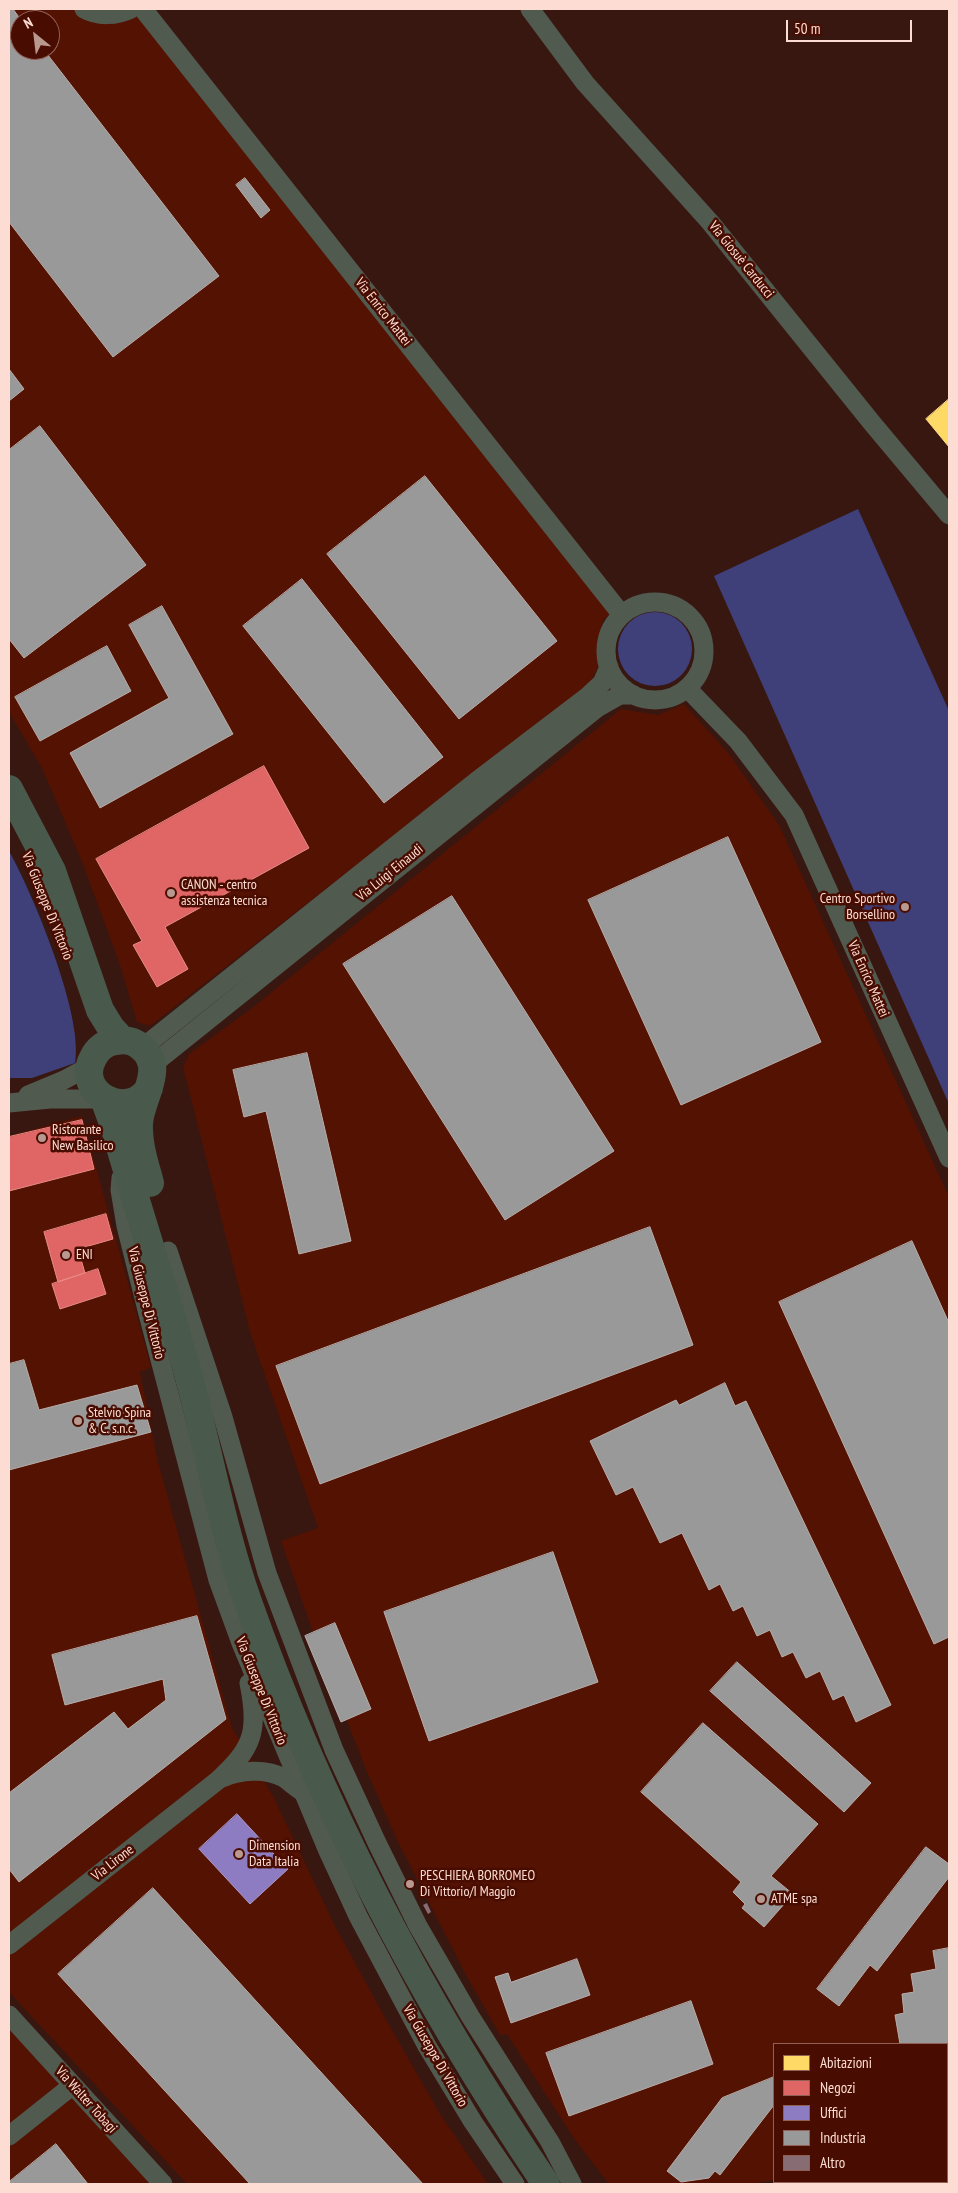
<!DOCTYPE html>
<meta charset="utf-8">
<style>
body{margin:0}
#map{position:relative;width:958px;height:2193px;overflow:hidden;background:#381711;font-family:"PT Sans Narrow",sans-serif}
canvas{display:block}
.frame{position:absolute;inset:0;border:10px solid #fdddd3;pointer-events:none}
.legend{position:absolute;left:773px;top:2043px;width:175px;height:140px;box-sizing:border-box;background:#490c00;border:1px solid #916054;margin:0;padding:6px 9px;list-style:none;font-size:15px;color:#fdddd3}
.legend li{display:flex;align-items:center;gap:10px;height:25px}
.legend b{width:25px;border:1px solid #916054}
.north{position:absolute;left:10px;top:10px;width:50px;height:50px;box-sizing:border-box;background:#490c00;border:1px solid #916054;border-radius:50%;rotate:331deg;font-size:14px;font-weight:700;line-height:20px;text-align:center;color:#fdddd3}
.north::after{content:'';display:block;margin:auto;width:18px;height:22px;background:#b8988f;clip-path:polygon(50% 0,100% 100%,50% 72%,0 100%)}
.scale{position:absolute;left:786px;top:20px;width:126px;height:22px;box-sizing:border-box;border:2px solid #fdddd3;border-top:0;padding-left:6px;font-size:15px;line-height:18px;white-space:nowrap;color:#fdddd3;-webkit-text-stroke:4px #490c00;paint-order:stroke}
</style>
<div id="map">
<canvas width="958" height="2193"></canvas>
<div class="frame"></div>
<ul class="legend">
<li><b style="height:14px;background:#ffd966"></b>Abitazioni</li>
<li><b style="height:14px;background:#e06666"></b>Negozi</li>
<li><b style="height:14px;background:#8e7cc3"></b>Uffici</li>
<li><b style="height:14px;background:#999"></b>Industria</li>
<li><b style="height:14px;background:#886c73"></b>Altro</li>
</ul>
<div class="north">N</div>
<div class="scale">50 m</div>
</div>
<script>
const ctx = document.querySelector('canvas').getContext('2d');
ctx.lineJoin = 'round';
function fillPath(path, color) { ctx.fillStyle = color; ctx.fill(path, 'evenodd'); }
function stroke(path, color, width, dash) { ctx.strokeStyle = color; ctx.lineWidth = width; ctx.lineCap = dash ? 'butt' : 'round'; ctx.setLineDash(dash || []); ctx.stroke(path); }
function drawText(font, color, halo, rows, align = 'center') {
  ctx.font = font + ' "PT Sans Narrow",sans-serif'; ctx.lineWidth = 5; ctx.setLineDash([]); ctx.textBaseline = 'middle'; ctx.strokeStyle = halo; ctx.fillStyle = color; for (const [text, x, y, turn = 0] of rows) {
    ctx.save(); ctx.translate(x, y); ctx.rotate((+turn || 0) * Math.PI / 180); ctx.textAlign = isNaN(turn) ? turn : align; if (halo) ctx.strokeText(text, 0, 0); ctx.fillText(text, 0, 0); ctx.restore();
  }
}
const built = new Path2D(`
 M9,9H155L623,601L603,620L599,637V665L590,683L150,1026L137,1022L120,965L81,859L42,768L9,712ZM20,20H50V50H20Z
 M684,704L729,754L779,825L949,1197V2148H947V2044H774V2180L750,2184H609L575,2140L507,2034L500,2035L465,1973L398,1842L367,1772L321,1655L281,1541L318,1528L250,1332L183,1067L189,1054L252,1008L621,709L658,715Z
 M82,1116L151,1367L140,1372L158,1462L232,1728L273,1796L335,1926L384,2016L440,2114L488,2184H187L9,1992V1136Z
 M9,2015L163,2184H9Z`);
const green = new Path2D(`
 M858,509L949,711V1104L714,576Z
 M618 649a37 37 0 1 1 74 0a37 37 0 1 1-74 0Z
 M9,851C33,894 84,1016 75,1063L32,1078H9Z`);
const homes = new Path2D(`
 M949,399V447L926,419Z`);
const shops = new Path2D(`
 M264,766L309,848L165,927L188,969L157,987L133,945L142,941L96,859Z
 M82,1120L94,1169L9,1191V1137Z
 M106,1214L113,1239L78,1249L85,1273L58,1282L44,1232Z
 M98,1269L106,1294L60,1309L52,1284Z`);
const offices = new Path2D(`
 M237,1814L288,1869L250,1904L199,1849Z`);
const industry = new Path2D(`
 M9,9H13L21,20L20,50H44L219,276L113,357L9,222Z
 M245,178L270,210L261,218L236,185Z
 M9,369L24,389L9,401Z
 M40,426L146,565L24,658L9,639V450Z
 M425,476L557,641L459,719L327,554Z
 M302,579L443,757L384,803L243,626Z
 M162,606L233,734L100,808L70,753L169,698L129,625Z
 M107,646L131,691L40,741L15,697Z
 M728,837L821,1042L681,1105L588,900Z
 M452,896L614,1151L505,1220L343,964Z
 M307,1053L351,1241L299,1254L266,1111L244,1117L233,1070Z
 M650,1227L693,1345L320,1484L276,1366Z
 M912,1241L949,1323V1637L934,1644L779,1302Z
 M24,1360L39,1410L137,1385L151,1432L9,1470V1364Z
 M725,1383L735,1406L746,1401L891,1705L856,1722L844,1695L833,1700L820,1671L806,1678L793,1652L782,1657L770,1630L757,1636L743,1606L733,1611L720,1584L709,1590L682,1533L660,1543L633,1487L616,1495L590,1441L676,1400L679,1405Z
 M553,1552L598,1682L429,1741L384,1612Z
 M197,1616L226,1719L19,1882L9,1869V1793L114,1712L128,1729L166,1700L163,1679L65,1705L52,1655Z
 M335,1623L371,1709L341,1722L305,1636Z
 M737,1662L871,1783L844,1812L710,1691Z
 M703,1723L818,1824L771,1876L793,1894L764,1927L742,1908L745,1904L733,1892L741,1882L641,1792Z
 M926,1847L949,1864V1877L877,1971L870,1965L839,2006L817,1989Z
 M153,1888L423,2184H250L58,1974Z
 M949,1948V2126L947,2127V2044H900L895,2015L904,2013L902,1994L914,1992L911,1974L936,1969L933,1951Z
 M577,1959L590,1995L511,2023L495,1977L508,1973L511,1982Z
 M691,2001L713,2064L569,2116L546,2053Z
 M774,2077V2105L720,2175L715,2171L709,2178L681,2182L667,2171L722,2098Z
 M56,2144L88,2184H9V2182Z`);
const building = new Path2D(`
 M427,1903L431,1912L428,1914L423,1905Z`);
const minor = new Path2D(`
 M84,9C98,17 117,16 131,9
 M143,9L622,615
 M530,9L585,83L710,222L872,423L949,515
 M606 651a49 49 0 1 1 98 0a49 49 0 1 1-98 0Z
 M687,688L738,741L794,815L949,1158
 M142,1048L478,780L588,696L602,683L609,667
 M152,1065L597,708L620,695H634
 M28,1095L64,1080L90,1066
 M9,1103L50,1099H104
 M121,1178L120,1190L126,1226L148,1314L218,1580L241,1643L328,1851L358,1916L427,2046L473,2122L515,2184
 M168,1251L223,1417L267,1573L334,1750L377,1843L418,1926L470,2016L550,2142L572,2184
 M222,1778C240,1770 266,1768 284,1778C290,1782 296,1788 303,1792
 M9,1945L217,1781C253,1748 259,1732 249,1683
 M9,2015L163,2184
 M9,2136L73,2085`);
const tertiary = new Path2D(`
 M947,2175H949
 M894,2184L907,2182`);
const secondary = new Path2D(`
 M9,789L52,871L100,1010L111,1028L122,1040
 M149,1088C128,1122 74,1093 93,1058C97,1049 106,1042 116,1041C125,1039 134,1041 141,1047C167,1068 140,1098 139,1124C138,1144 145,1164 150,1183
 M104,1099L114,1126C137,1207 164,1288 187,1370C208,1446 221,1524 247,1599C320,1806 423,2002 546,2184`);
const markers = [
 [171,893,5,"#b8988f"],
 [905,907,5,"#b8988f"],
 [42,1138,5,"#b8988f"],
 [66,1255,5,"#b8988f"],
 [78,1421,5,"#b8988f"],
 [239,1854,5,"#b8988f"],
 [410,1884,5,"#b8988f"],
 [761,1899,5,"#b8988f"]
];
const streetNames = [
 ["Via Giosuè Carducci",741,260,51],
 ["Via Enrico Mattei",383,312,52],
 ["Via Luigi Einaudi",390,873,-39],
 ["Via Giuseppe Di Vittorio",47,906,68],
 ["Via Enrico Mattei",868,979,66],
 ["Via Giuseppe Di Vittorio",146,1303,76],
 ["Via Giuseppe Di Vittorio",261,1691,68],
 ["Via Lirone",113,1863,-38],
 ["Via Giuseppe Di Vittorio",435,2056,60],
 ["Via Walter Tobagi",86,2100,48]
];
const poiNames = [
 ["CANON - centro",181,885],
 ["assistenza tecnica",181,901],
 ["Centro Sportivo",895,899,"right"],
 ["Borsellino",895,915,"right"],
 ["Ristorante",52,1130],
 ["New Basilico",52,1146],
 ["ENI",76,1255],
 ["Stelvio Spina",88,1413],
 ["& C. s.n.c.",88,1429],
 ["Dimension",249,1846],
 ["Data Italia",249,1862],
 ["PESCHIERA BORROMEO",420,1876],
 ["Di Vittorio/I Maggio",420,1892],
 ["ATME spa",771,1899]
];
fillPath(built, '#531202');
fillPath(green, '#3f407a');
fillPath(homes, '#ffd966');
stroke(homes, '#feda87', 1);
fillPath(shops, '#e06666');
stroke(shops, '#e98a87', 1);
fillPath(offices, '#8e7cc3');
stroke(offices, '#af99c8', 1);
fillPath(industry, '#999');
stroke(industry, '#b7adaa', 1);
fillPath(building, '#886c73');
stroke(minor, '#515a4f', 19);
stroke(tertiary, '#515a4f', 24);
stroke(secondary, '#49594c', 28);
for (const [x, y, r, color] of markers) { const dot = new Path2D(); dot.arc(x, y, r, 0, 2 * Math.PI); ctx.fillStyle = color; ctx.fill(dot); stroke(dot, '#490c00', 2); }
drawText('14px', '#fdddd3', '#490c00', streetNames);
drawText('14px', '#fdddd3', '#490c00', poiNames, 'left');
</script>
